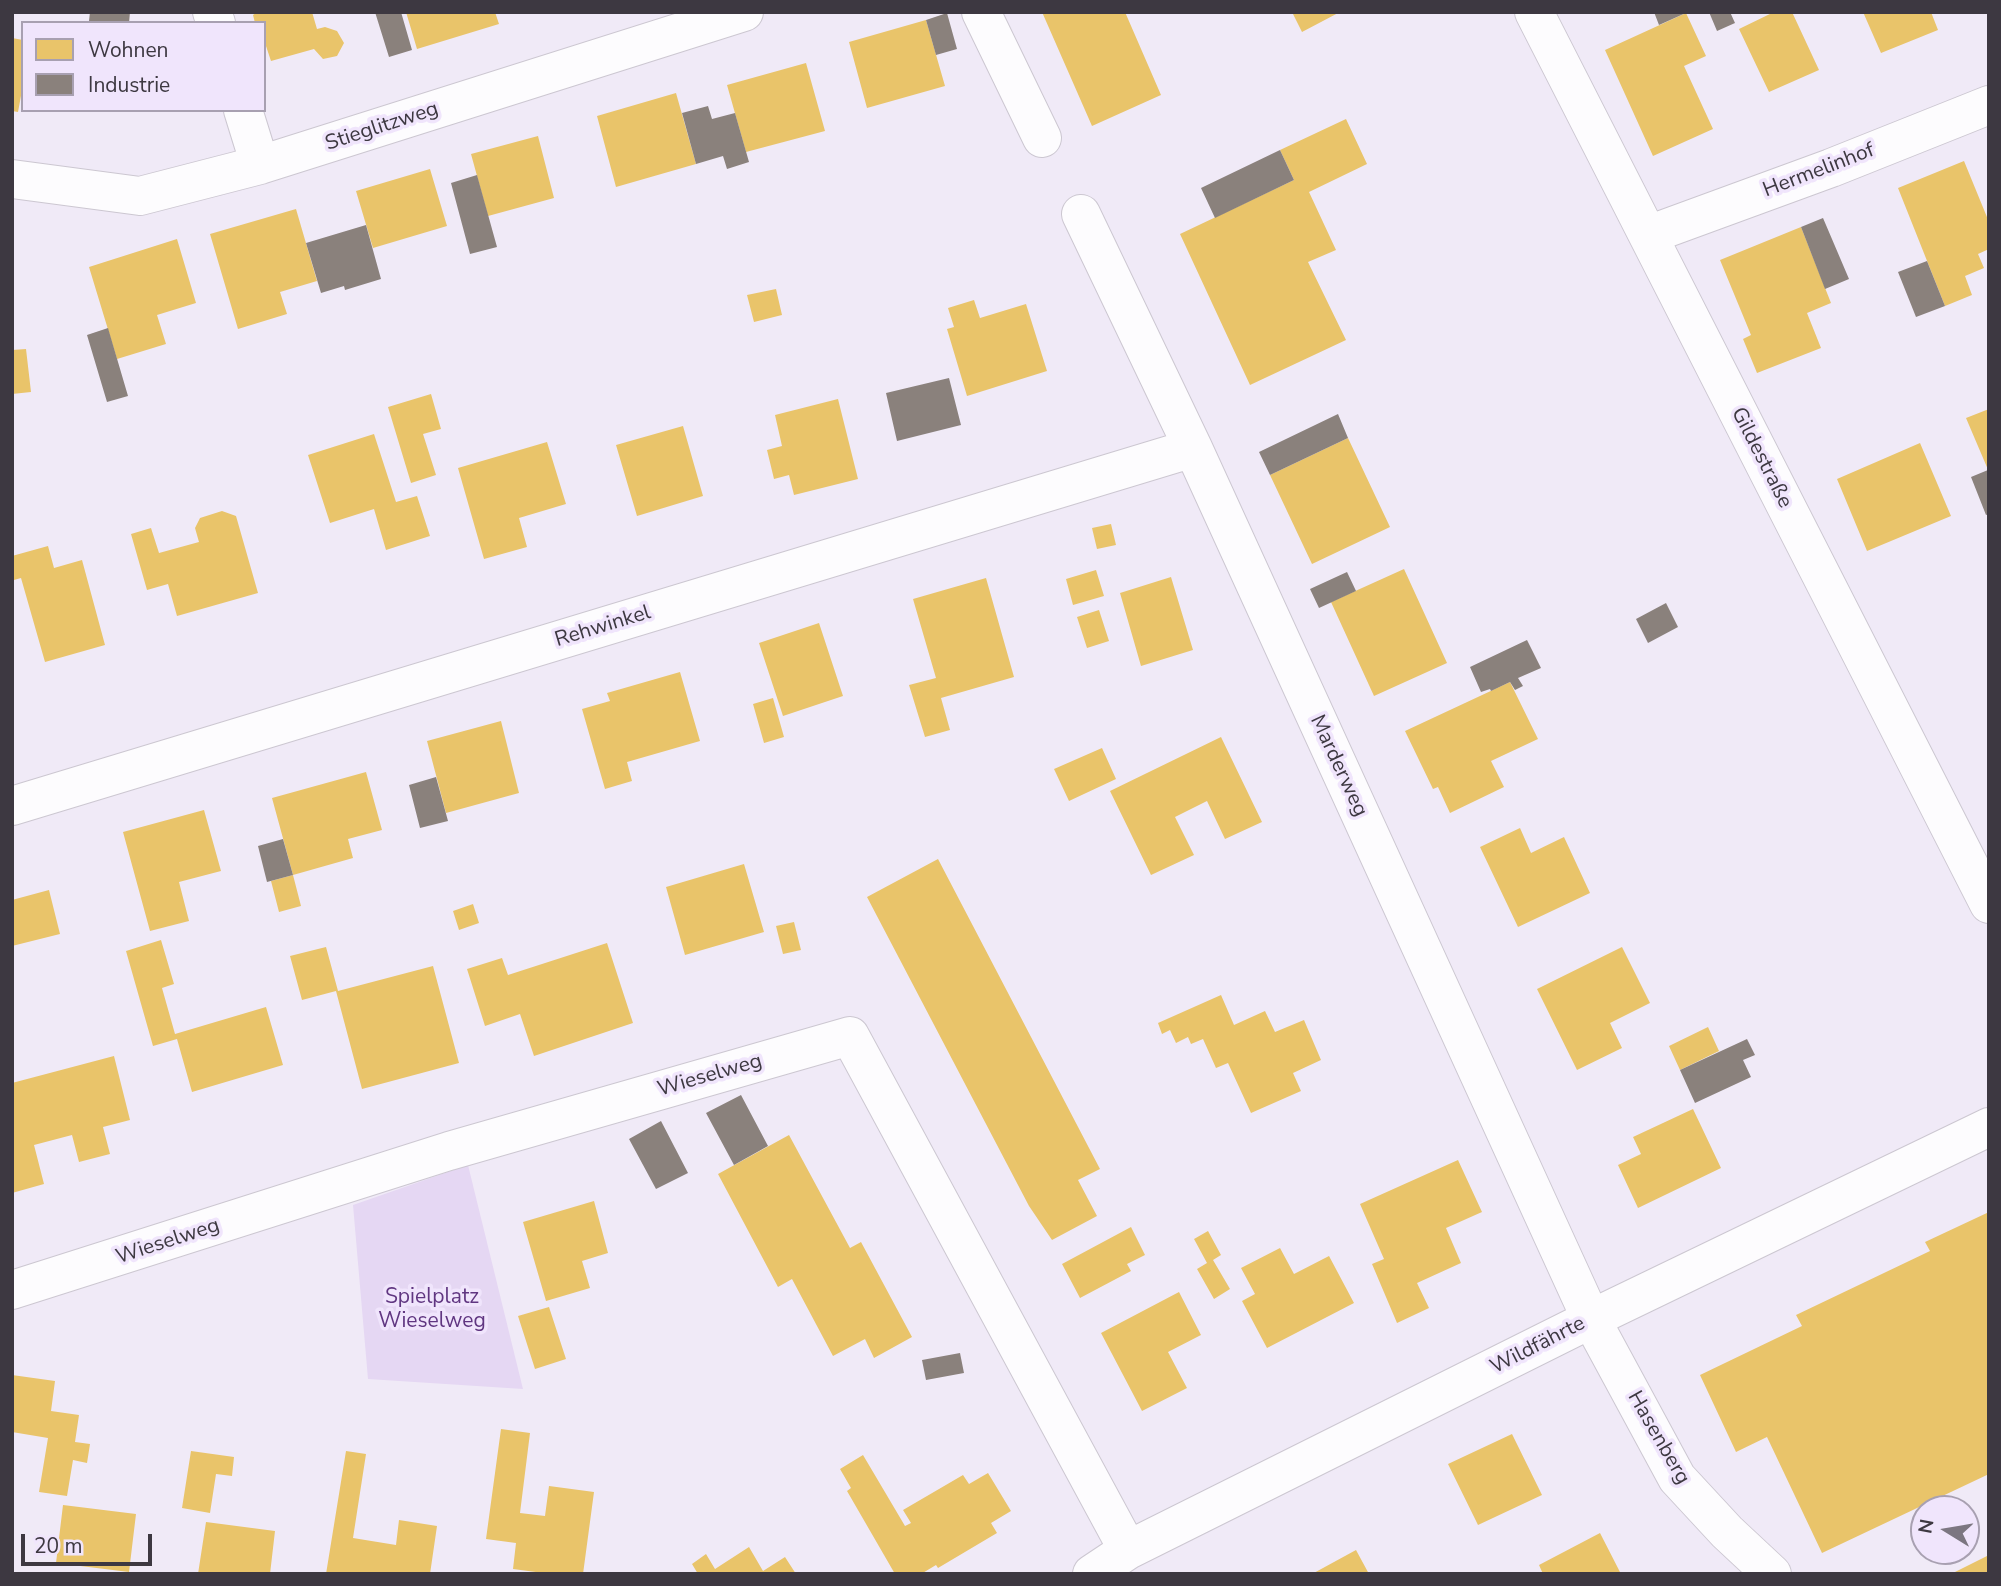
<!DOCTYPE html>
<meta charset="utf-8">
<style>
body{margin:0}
#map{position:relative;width:2001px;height:1586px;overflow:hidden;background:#f0eaf7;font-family:"Nunito Sans",sans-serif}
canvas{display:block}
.frame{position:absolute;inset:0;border:14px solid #3d3841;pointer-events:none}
.legend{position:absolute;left:21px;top:21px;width:245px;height:91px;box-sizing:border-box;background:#f0e5fc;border:2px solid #a8a0b1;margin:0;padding:9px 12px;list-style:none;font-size:21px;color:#3d3841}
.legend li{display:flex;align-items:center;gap:14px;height:35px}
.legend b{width:35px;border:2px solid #a8a0b1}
.north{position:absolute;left:1910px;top:1495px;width:70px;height:70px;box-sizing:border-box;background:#f0e5fc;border:2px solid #a8a0b1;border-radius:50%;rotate:281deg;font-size:19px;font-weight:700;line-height:28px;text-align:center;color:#3d3841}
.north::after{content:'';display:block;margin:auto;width:24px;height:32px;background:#7c7681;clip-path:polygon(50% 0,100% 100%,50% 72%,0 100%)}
.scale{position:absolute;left:21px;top:1534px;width:131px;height:32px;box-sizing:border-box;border:4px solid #3d3841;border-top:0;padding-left:9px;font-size:21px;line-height:24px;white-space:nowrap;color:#3d3841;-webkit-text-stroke:5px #f0e5fc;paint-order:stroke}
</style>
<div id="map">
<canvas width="2001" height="1586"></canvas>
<div class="frame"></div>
<ul class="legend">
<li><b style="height:19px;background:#e9c46a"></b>Wohnen</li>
<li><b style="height:19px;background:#8a817c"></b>Industrie</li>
</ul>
<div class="north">N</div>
<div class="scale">20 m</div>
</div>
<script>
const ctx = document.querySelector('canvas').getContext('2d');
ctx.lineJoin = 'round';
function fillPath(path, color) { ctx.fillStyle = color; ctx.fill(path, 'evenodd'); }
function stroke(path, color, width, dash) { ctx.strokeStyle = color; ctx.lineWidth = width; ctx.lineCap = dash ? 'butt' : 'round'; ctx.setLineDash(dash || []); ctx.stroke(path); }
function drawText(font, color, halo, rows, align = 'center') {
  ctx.font = font + ' "Nunito Sans",sans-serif'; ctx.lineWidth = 7; ctx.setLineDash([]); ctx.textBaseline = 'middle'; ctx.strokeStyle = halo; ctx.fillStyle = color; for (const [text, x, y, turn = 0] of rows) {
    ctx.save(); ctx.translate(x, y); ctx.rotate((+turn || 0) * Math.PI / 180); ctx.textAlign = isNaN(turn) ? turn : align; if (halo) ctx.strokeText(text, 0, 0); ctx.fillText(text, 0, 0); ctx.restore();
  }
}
const green = new Path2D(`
 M468,1165L523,1389L368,1379L353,1205Z`);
const homes = new Path2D(`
 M257,12H312L317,29L325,27L337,31L344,43L337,56L323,59L314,49L271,61L264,40V23H255L253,15Z
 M406,12H495L499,24L417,49Z
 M1042,12H1125L1161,95L1092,126Z
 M1292,12H1340L1302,32Z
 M1774,12H1792L1819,70L1769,92L1739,29Z
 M1863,12H1931L1938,30L1881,53Z
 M1686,13L1706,56L1684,66L1713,129L1653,156L1605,50Z
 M926,20L945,86L867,108L849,42Z
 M12,38L23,40V85L18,112L12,111Z
 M806,63L825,131L746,152L727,85Z
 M676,93L696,164L616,187L597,116Z
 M1346,119L1367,164L1309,192L1336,250L1308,262L1346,340L1250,385L1180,234L1294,180L1280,150Z
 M538,136L554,198L488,216L471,154Z
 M1964,161L1989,222V249L1978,254L1984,268L1965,276L1972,295L1945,306L1898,188Z
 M430,169L447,226L373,248L356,191Z
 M296,209L317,281L280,292L287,314L238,329L210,234Z
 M1801,227L1831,303L1807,313L1821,348L1757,373L1743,339L1751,335L1720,260Z
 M177,239L196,303L157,315L166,344L117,359L89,267Z
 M776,289L782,315L754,322L747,295Z
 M974,300L980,318L1026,304L1047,371L967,396L947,329L954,327L948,308Z
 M26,349L31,392L12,394V350Z
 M431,394L441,429L423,434L436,475L411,483L388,407Z
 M838,399L858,479L794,495L789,475L774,479L767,450L782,446L775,415Z
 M1989,409V472L1966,418Z
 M683,426L703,496L637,516L616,445Z
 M374,434L396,502L417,496L430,536L386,550L374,509L330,523L308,455Z
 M1348,438L1390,527L1312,564L1270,475Z
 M547,442L566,504L519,518L527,547L484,559L458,468Z
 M1920,443L1951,516L1867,551L1837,479Z
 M222,511L236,516L258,593L177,616L168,584L147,590L131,534L151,528L159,553L199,542L195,528L200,518Z
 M1111,524L1116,545L1097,549L1092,528Z
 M48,546L54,568L82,560L105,645L45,662L21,578L14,580L12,556Z
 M1404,569L1447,663L1374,696L1331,602Z
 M1096,570L1104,596L1073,605L1066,579Z
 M1171,577L1193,650L1141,666L1120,593Z
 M986,578L1014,677L941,698L950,730L925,737L909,685L936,678L913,599Z
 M1099,610L1109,641L1087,648L1077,617Z
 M819,623L843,696L783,716L759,643Z
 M680,672L700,741L627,762L632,781L605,789L582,709L610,701L607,693Z
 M1510,682L1538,739L1491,761L1504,787L1450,813L1438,787L1433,789L1405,731Z
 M773,698L784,737L764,743L753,704Z
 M501,721L519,793L446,813L427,741Z
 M1221,737L1262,822L1225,839L1207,801L1175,817L1194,855L1151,875L1110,791Z
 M1102,748L1116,779L1069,801L1054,769Z
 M366,772L382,830L348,839L353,858L293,875L272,798Z
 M204,810L221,871L179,882L189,921L150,931L123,832Z
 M1520,828L1531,853L1564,837L1590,893L1518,927L1480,847Z
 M938,859L1100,1169L1078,1180L1097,1216L1052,1240L1029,1206L867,897Z
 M744,864L764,932L685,955L666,887Z
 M293,875L301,906L279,912L271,881Z
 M49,890L60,934L12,946V900Z
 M473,904L479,923L459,930L453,911Z
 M794,922L801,950L783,954L776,926Z
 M161,940L174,984L162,988L175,1034L266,1007L283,1065L192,1092L177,1039L153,1046L126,951Z
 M607,943L633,1023L534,1056L520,1014L485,1026L467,969L502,958L508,975Z
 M326,947L338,991L433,966L459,1063L362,1089L336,991L302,1000L290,956Z
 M1622,947L1650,1003L1610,1023L1622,1048L1577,1070L1537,989Z
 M1221,995L1234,1025L1265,1011L1275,1032L1304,1020L1321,1060L1293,1073L1301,1091L1251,1113L1228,1063L1216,1068L1203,1039L1191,1044L1188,1037L1176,1043L1170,1030L1162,1034L1158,1023Z
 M1708,1027L1719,1051L1680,1070L1669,1046Z
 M114,1056L130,1120L103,1127L110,1154L79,1162L72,1135L34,1145L44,1184L12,1193V1083Z
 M1693,1109L1721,1168L1638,1208L1618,1165L1641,1154L1633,1137Z
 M789,1135L850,1248L861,1242L912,1337L874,1358L865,1339L833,1356L792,1279L778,1287L718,1174Z
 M1458,1160L1482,1212L1446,1228L1461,1263L1417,1283L1429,1308L1397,1323L1372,1264L1384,1259L1360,1204Z
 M594,1201L608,1253L582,1261L590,1288L546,1301L523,1222Z
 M1989,1212V1474L1822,1553L1767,1437L1736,1452L1700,1375L1802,1326L1796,1315L1930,1251L1925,1242Z
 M1131,1227L1145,1255L1127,1264L1131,1271L1080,1298L1062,1264Z
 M1208,1231L1221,1255L1213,1260L1230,1289L1214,1299L1197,1269L1207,1263L1194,1239Z
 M1280,1248L1294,1274L1329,1256L1354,1303L1267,1348L1242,1301L1255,1294L1241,1268Z
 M1179,1292L1201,1335L1168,1352L1187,1388L1142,1411L1101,1333Z
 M549,1307L566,1359L535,1369L518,1316Z
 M12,1375L55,1381L51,1411L79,1415L75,1442L90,1444L87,1463L73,1460L67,1496L39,1492L48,1438L12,1432Z
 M501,1429L530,1433L520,1513L545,1516L549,1486L594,1492L583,1574H551L513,1569L516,1543L486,1539Z
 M1512,1434L1542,1495L1478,1525L1448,1464Z
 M191,1451L234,1457L232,1476L216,1474L210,1513L182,1508Z
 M346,1451L366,1454L353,1538L396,1545L399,1520L437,1526L430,1574H326Z
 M863,1455L905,1526L911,1523L903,1510L963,1475L969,1484L988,1473L1011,1511L991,1523L997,1533L938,1568L936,1565L921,1574H895L847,1491L851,1488L840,1469Z
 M63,1505L136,1514L129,1572L56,1563Z
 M206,1522L275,1531L270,1574H198Z
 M1600,1533L1621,1574H1543L1539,1565Z
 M749,1547L763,1571L785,1557L796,1574H698L692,1564L706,1554L715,1569Z
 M1356,1550L1369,1574H1312Z
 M1989,1555V1574H1951Z`);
const industry = new Path2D(`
 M90,12H130L129,23L89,21Z
 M375,12H401L412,50L389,57Z
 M1654,12H1688L1659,25Z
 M1709,12H1730L1735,23L1717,31Z
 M947,13L957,49L936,55L926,20Z
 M708,106L712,119L735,113L749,162L727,169L723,156L696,164L682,113Z
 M1280,150L1294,180L1215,218L1201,188Z
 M477,175L497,247L470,254L451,183Z
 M1823,218L1849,279L1825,289L1801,227Z
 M366,225L381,279L345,290L344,286L321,293L306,243Z
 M1927,261L1945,306L1916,317L1898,272Z
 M108,328L128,396L107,402L87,335Z
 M949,378L961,425L897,441L886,393Z
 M1338,414L1348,438L1270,475L1259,452Z
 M1988,470L1989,514L1986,515L1971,477Z
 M1347,572L1356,591L1319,608L1310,589Z
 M1666,603L1678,627L1648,643L1636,619Z
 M1527,640L1541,668L1518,678L1523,686L1515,690L1510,682L1491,691L1490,689L1481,692L1470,667Z
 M436,777L448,821L420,828L409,785Z
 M283,839L293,875L267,882L258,846Z
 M1747,1039L1755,1055L1743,1060L1751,1077L1695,1103L1680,1070Z
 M741,1095L768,1146L734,1165L706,1113Z
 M661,1121L688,1173L656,1189L629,1139Z
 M960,1353L964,1373L926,1380L922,1360Z`);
const minor = new Path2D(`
 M212,12L216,23
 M981,12L1042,138
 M1534,12L1989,904
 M243,110L260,165
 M12,179L140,196L260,165L744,12
 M1081,214L1193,448L1591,1319L1677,1478L1727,1532L1772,1574
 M1648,235L1831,168L1989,105
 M12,806L1193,448
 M12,1290L449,1151L850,1036L1128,1550
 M1092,1574L1128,1550L1591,1319L1989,1127`);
const streetNames = [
 ["Stieglitzweg",382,127,-18],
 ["Hermelinhof",1819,171,-21],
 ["Gildestraße",1761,458,63],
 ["Rehwinkel",603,627,-17],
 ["Marderweg",1338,766,65],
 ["Wieselweg",710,1076,-16],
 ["Wieselweg",168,1242,-18],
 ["Wildfährte",1538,1346,-27],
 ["Hasenberg",1658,1438,60]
];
const parkNames = [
 ["Spielplatz",432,1298],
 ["Wieselweg",432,1322]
];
fillPath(green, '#e5d7f3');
fillPath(homes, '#e9c46a');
fillPath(industry, '#8a817c');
stroke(minor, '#ccc7d1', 40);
stroke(minor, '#fdfcfe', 38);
drawText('21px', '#3d3841', '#f0e5fc', streetNames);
drawText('21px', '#603681', '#f0e5fc', parkNames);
</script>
